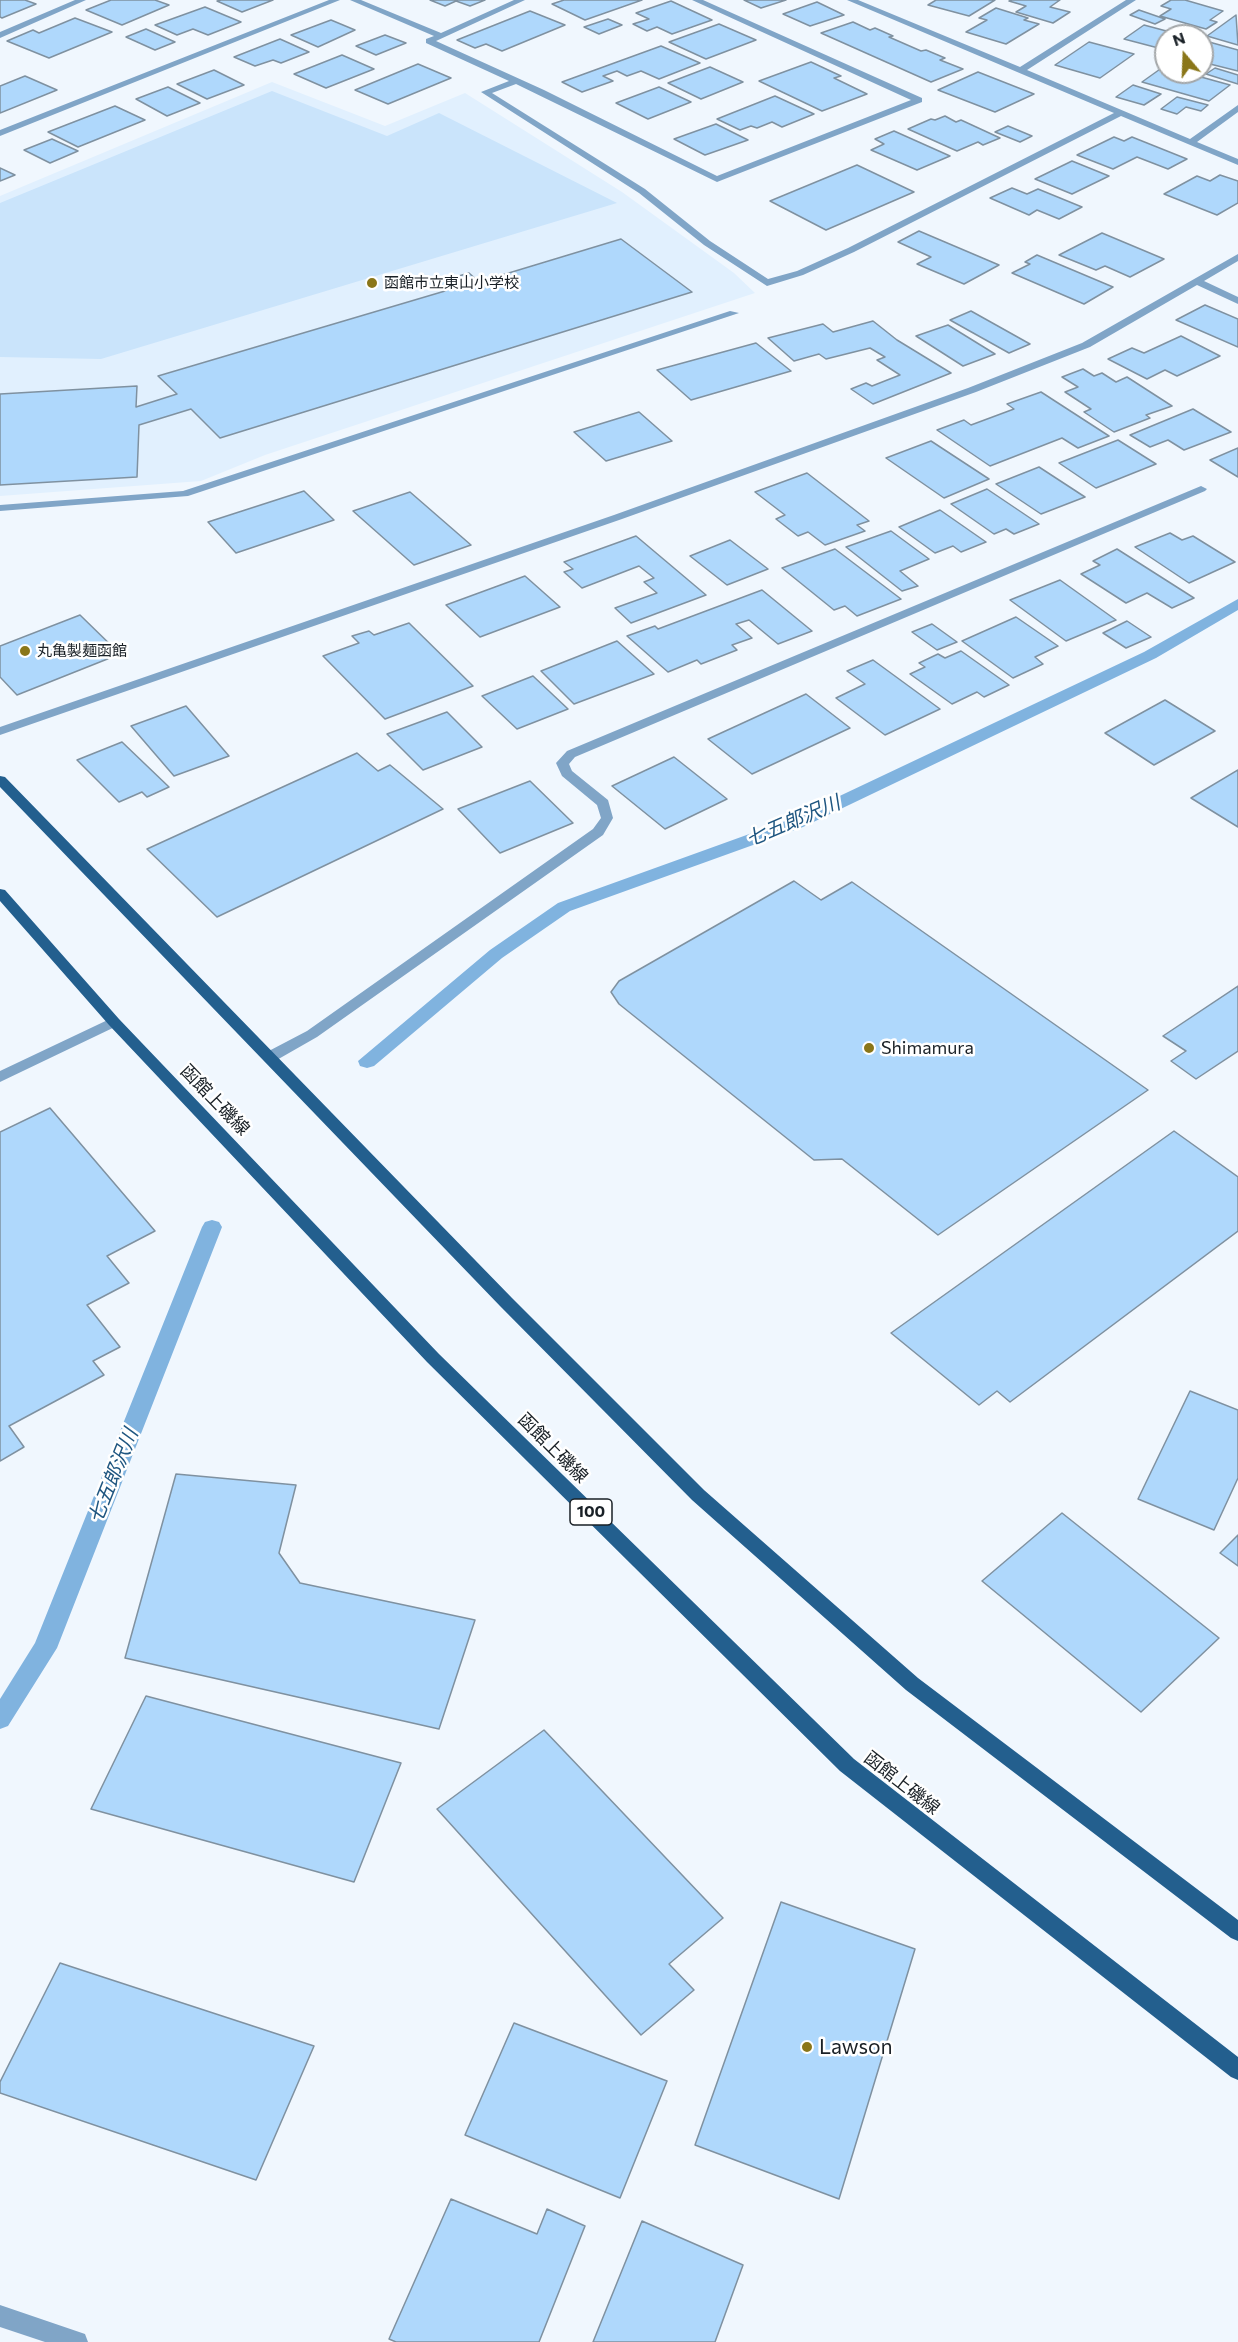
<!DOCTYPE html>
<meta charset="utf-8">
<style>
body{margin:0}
#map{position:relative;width:1238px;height:2342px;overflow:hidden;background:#f0f7fe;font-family:Commissioner,sans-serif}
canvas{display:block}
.north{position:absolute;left:1154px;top:24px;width:60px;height:60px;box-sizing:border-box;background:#fff;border:2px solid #a3a6a8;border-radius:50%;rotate:341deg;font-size:16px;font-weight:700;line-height:24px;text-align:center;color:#192026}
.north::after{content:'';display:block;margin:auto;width:21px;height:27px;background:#8a7619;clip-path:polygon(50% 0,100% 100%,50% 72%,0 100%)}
</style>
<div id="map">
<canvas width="1238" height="2342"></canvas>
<div class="north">N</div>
</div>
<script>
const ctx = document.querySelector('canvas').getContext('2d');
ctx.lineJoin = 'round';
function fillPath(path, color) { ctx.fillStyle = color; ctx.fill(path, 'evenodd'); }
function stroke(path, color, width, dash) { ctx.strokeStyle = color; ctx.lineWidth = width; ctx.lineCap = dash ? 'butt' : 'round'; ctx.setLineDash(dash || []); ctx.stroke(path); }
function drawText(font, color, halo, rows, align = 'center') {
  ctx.font = font + ' Commissioner,"Noto Sans JP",sans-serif'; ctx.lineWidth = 5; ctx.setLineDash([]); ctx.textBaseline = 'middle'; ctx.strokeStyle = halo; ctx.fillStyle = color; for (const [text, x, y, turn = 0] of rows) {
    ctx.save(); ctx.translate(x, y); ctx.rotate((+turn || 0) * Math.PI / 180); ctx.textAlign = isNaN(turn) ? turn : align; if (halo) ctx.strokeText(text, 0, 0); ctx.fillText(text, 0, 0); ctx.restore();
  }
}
const built = new Path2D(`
 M272,82L385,126L465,93L622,192L734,273L755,293L265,455L201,481L0,496V196Z`);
const green = new Path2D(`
 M272,91L387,136L439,113L617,203L101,359L0,357V203Z`);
const stream = new Path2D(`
 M1238,599V610L1156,658L803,827L570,911L502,958L374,1066L367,1068L360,1066L358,1061L490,950L558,903L791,819L1144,652Z
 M212,1220L219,1222L222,1227L57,1648L8,1726L0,1729V1699L35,1643L202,1227L205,1222Z`);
const building = new Path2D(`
 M0,0H25L36,4L2,18L0,17Z
 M111,0H155L169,5L122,25L86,10Z
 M221,0H273L242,12L217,1Z
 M430,0H485L470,6L456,1L445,6Z
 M564,0H642L585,20L552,4Z
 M744,0H786L761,8Z
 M936,0H995L969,16L928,5Z
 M1012,0H1060L1050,7L1070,12L1053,23L1016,12L1026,6L1009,1Z
 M1171,0H1185L1223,11L1210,20L1217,22L1206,29L1160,16L1171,9L1161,6Z
 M671,1L712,20L672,34L657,27L647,31L633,24L649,19L636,13Z
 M817,2L844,15L810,26L783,14Z
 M205,7L241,22L208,35L193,29L177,35L155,25Z
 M996,8L1028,18L1024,20L1039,24L1006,44L966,32L987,20L979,18Z
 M1139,10L1165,19L1155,24L1130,15Z
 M530,11L565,25L502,51L486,44L475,48L457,40Z
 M1236,15L1238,45L1207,36Z
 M75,18L112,32L49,58L7,41L33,30L39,33Z
 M608,19L622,25L599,34L584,27Z
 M331,20L355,30L318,47L291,35Z
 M853,22L870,30L875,28L893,36L889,37L921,51L926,50L945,58L940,60L963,69L931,82L821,33Z
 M719,24L756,40L706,59L669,42Z
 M1144,25L1185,36H1166V50L1124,39Z
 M146,29L175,42L155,50L126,37Z
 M385,35L406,43L376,55L356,46Z
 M280,39L309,52L281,63L273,60L255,66L234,57Z
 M1202,40L1238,50V71L1202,62Z
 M1089,42L1134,54L1100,78L1055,65Z
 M661,46L700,63L659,79L641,71L627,76L617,71L603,76L613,81L582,92L562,82Z
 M342,55L374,69L326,88L294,74Z
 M811,62L841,76L834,78L867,94L822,111L759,81Z
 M418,64L451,78L388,104L355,90Z
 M710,67L743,82L701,99L668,83Z
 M1163,67H1166V72H1183L1230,85L1209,101L1142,82Z
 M1215,68L1238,75V84L1206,74Z
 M214,70L244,85L207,99L177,84Z
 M978,72L1034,94L995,112L938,90Z
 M25,76L57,90L0,113V86Z
 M1133,85L1161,94L1144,105L1116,97Z
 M168,87L200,103L167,116L136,99Z
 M659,87L691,102L648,119L616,103Z
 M775,96L814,114L782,127L772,122L757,128L751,126L740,130L717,119Z
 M1177,97L1208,105L1201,111L1186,107L1177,114L1161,109Z
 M115,106L145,120L78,147L48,132Z
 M945,116L956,122L961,120L1000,138L983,145L978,142L957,151L908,129L931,119L935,120Z
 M716,124L748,140L705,155L674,139Z
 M1008,126L1032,136L1020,142L995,132Z
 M894,131L950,156L917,170L871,150L884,144L875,139Z
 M1114,137L1124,141L1132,137L1187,159L1168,169L1137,157L1113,169L1077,155Z
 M52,139L78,151L50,163L24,150Z
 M1072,161L1109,176L1072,194L1035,179Z
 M857,165L914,192L826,230L770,201Z
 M0,168L15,175L0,181Z
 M1220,175L1238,181V203L1217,215L1164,194L1197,176L1210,181Z
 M1012,188L1027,194L1038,189L1082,207L1059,219L1037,210L1029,215L990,198Z
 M919,231L999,265L964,284L917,264L931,257L898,242Z
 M1102,233L1164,259L1130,277L1105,266L1096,270L1059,255Z
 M621,239L692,292L220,438L191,409L139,425L137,477L0,485V394L137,386L136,407L177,394L158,376L445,291L435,283L469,273L479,282Z
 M1037,255L1113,287L1084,304L1012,273L1030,264L1025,262Z
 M1205,305L1238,319V347L1176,320Z
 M971,311L1030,344L1009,353L950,320Z
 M873,321L897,340L951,373L873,404L851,389L866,383L872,386L900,375L877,360L885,357L870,348L826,359L819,354L794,361L768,338L823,324L833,332Z
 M948,325L995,354L963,366L916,336Z
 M1181,336L1220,356L1177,376L1165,370L1147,379L1108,359L1132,348L1144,353Z
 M756,343L791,371L691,400L657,370Z
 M1083,369L1094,376L1102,373L1116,382L1127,377L1172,406L1146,415L1150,418L1114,432L1084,412L1091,409L1065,392L1078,387L1062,377Z
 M1041,392L1109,436L1078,448L1062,438L990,466L937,430L964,420L971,425L1014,409L1007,404Z
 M1193,409L1231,432L1184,450L1168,440L1150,447L1130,435Z
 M639,412L672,441L606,461L574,432Z
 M1118,440L1156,464L1096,488L1059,463Z
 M931,441L989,479L944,498L886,458Z
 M1238,448V477L1210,460Z
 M1039,467L1085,497L1041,514L996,484Z
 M807,473L869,521L857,525L865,531L825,545L808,532L798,536L776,519L785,515L755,492Z
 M987,489L1039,524L1014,534L1006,529L994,534L951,504Z
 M304,491L334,520L236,553L208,522Z
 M410,492L471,545L414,565L353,511Z
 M940,510L986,542L961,552L953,546L935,553L899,527Z
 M891,531L929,559L900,571L918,586L902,591L846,547Z
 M1170,533L1182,540L1193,536L1235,562L1189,583L1135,547Z
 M636,536L706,595L631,623L615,608L657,593L644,582L654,578L639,566L582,588L564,572L573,569L564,562Z
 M730,540L768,569L727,585L690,556Z
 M835,549L901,599L857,616L845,606L834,610L782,568Z
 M1117,549L1194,598L1172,608L1147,593L1126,603L1081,574L1100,565L1093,561Z
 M525,576L560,607L480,637L446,605Z
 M1060,580L1116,620L1066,641L1010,600Z
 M762,590L812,631L778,644L749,620L736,624L752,638L732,645L737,650L701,664L697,660L668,672L627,636L655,626L658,629Z
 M80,615L120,654L17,695L0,677V646Z
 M1016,617L1058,646L1035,657L1043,664L1013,678L962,641Z
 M1127,621L1151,637L1126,648L1103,633Z
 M409,623L473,686L385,719L323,656L359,643L352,636L369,631L374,635Z
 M932,624L957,642L937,650L912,632Z
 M617,641L654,674L574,704L541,671Z
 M961,651L1009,685L984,697L977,692L952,704L910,674L925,667L919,663L938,654L945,658Z
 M873,660L940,709L885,735L836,698L865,684L847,671Z
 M533,676L568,709L517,729L482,696Z
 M806,694L850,728L752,774L708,739Z
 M1165,700L1215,731L1154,765L1105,733Z
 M186,706L229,756L174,776L131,726Z
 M447,712L482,747L423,770L387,734Z
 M122,742L169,787L147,797L142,792L119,802L77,760Z
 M357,753L378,771L390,765L443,809L217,917L147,849Z
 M674,757L727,799L665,829L612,786Z
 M1238,770V827L1191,798Z
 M530,781L573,823L500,853L458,809Z
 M794,881L821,900L852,882L1148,1090L938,1235L842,1159L814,1160L619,1004L611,992L619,981Z
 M1238,986V1051L1196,1079L1171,1061L1186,1051L1163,1036Z
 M50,1108L155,1231L107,1256L129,1283L87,1305L120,1347L93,1361L104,1375L9,1426L24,1447L0,1461V1132Z
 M1174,1131L1238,1177V1231L1010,1402L997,1391L979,1405L891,1333Z
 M1190,1391L1238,1410V1478L1214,1530L1138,1499Z
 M176,1474L296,1485L279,1553L300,1583L475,1620L439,1729L125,1658Z
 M1062,1513L1219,1638L1141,1712L982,1581Z
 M1238,1535V1566L1220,1553Z
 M146,1696L401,1763L354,1882L91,1809Z
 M544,1730L723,1918L669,1964L694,1990L641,2035L437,1809Z
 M781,1902L915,1949L839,2199L695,2145Z
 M60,1963L314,2046L256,2180L0,2093V2082Z
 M514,2023L667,2081L620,2198L465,2135Z
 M451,2199L537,2234L547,2209L585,2226L539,2342H396L389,2339Z
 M642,2221L743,2265L715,2342H593Z`);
const minor = new Path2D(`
 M75,0H86L0,38V32Z
 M329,0H340L0,136V130Z
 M350,0H361L441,33L514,0H525L436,41L544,90L717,176L911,100L692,0H703L922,98V102L717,182L516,84L492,93L645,189L710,241L768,279L797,271L848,248L1114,113L847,0H858L1020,67L1126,0H1136L1027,70L1190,139L1238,105V112L1197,142L1238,159V165L1121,116L854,252L803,275L767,286L704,245L639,193L481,92L509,81L426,43V39L434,36Z
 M1238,254V261L1204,281L1238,297V304L1197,285L1090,347L976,392L622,519L0,735V727L614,515L968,388L1082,343Z
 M730,311L739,313L188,496L0,511V505L183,491Z
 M1201,486L1207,489L1205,491L575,757L569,764L572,771L608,800L613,818L603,835L317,1037L275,1061H265L263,1057L265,1053L307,1031L593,829L601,818L597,805L562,776L556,763L567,751Z
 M114,1017L121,1022L119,1025L0,1082V1071Z
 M0,2305L85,2334L88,2342H45L0,2327Z`);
const major = new Path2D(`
 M0,776L5,777L512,1298L704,1490L918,1678L1238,1920V1941L1231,1938L906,1690L692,1500L500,1306L0,787Z
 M0,889L5,890L119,1019L439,1354L854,1759L1238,2057V2080L1231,2077L840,1771L427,1362L109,1025L0,901Z`);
const markers = [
 [372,283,6,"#8a7619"],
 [25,651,6,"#8a7619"],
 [869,1048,6,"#8a7619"],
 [807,2047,6,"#8a7619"]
];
const farPoinames = [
 ["函館市立東山小学校",384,283],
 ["丸亀製麺函館",37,651]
];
const shields = [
 [591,1512,42]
];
const shieldNames = [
 ["100",591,1512]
];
const poiNames = [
 ["Shimamura",881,1048]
];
const streetNames = [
 ["函館上磯線",215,1100,46],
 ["函館上磯線",553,1448,45],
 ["函館上磯線",902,1783,38]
];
const waterNames = [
 ["七五郎沢川",793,821,-23],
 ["七五郎沢川",113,1476,-68]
];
const nearPoinames = [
 ["Lawson",819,2047]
];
fillPath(built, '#e1f0fe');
fillPath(green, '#cae4fb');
fillPath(stream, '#80b3df');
fillPath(building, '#afd8fc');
stroke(building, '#7f91a0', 1.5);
fillPath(minor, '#80a5c7');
fillPath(major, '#235f8e');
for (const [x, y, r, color] of markers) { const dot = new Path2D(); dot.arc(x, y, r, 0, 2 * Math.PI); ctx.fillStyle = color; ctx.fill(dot); stroke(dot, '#fff', 2); }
drawText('15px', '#192026', '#fff', farPoinames, 'left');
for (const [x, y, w] of shields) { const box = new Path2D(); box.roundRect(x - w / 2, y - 13, w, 26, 4.5); ctx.fillStyle = '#fff'; ctx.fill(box); stroke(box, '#192026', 1.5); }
drawText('bold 16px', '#192026', null, shieldNames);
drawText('18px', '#192026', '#fff', poiNames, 'left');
drawText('18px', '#192026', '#fff', streetNames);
drawText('italic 20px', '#1f5680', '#fff', waterNames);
drawText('21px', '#192026', '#fff', nearPoinames, 'left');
</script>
